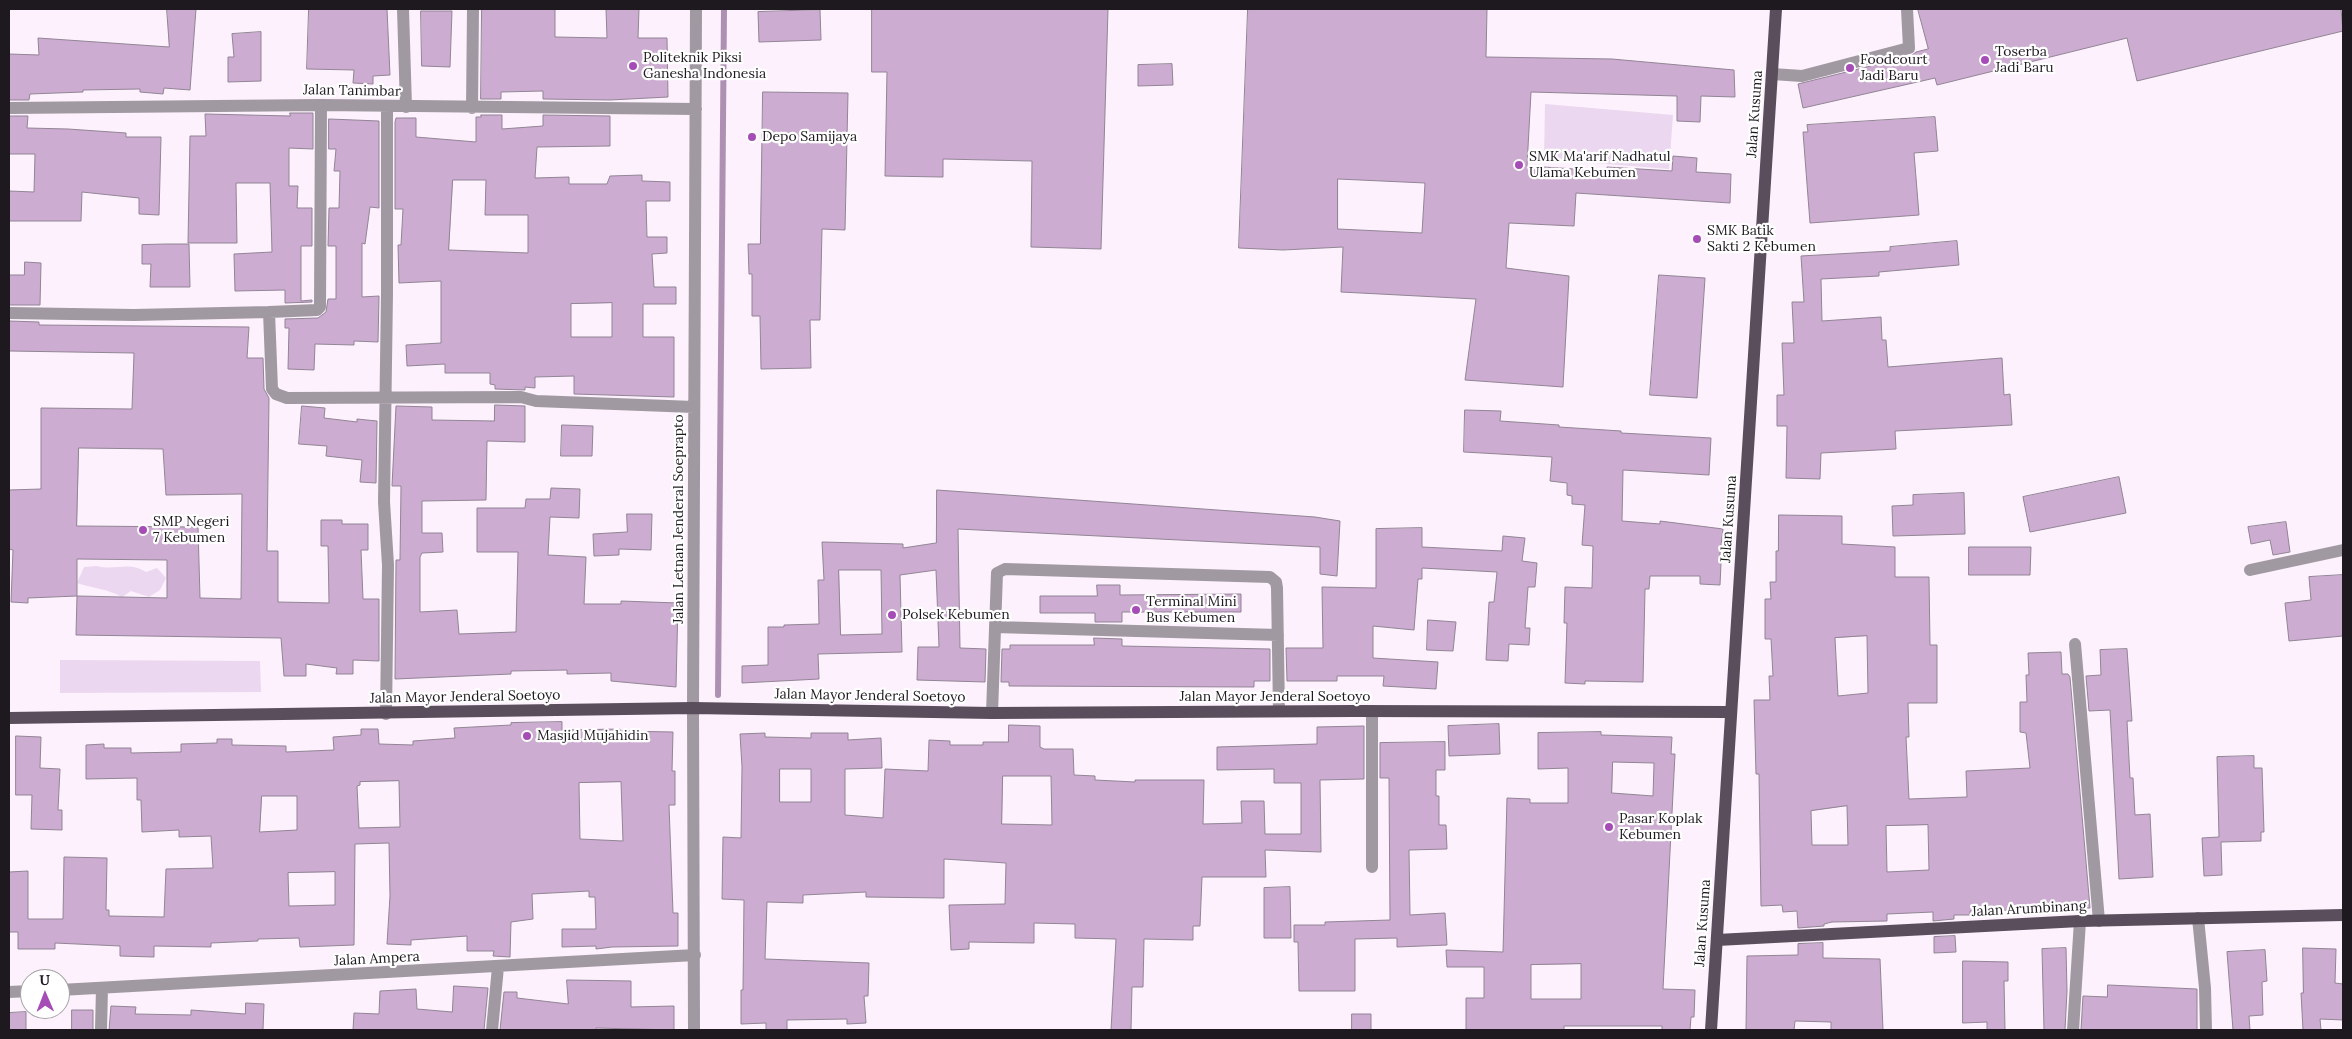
<!DOCTYPE html>
<html>
<head>
<meta charset="utf-8">
<style>
	body { margin:0 }
	#map { position:relative; width:2352px; height:1039px; overflow:hidden; background:#fcf1fd; font-family:Lora,serif }
	canvas { display:block }
	.frame { position:absolute; inset:0; border:10px solid #1e181f; pointer-events:none }
	.north { position:absolute; left:20px; top:969px; width:50px; height:50px; box-sizing:border-box; background:#fff; border:1px solid #a5a3a5; border-radius:50%; rotate:359deg; font-size:14px; font-weight:700; line-height:20px; text-align:center; color:#1e181f }
	.north::after { content:''; display:block; margin:auto; width:18px; height:22px; background:#a64cb7; clip-path:polygon(50% 0,100% 100%,50% 72%,0 100%) }
</style>
</head>
<body>
<div id="map">
<canvas width="2352" height="1039"></canvas>
<div class="frame"></div>
<div class="north">U</div>
</div>
<script>
const g = document.querySelector('canvas').getContext('2d');
g.lineJoin = 'round';
function fillPath(path, color) {
  g.fillStyle = color;
  g.fill(path, 'evenodd');
}
function strokePath(path, color, width, dash) {
  g.strokeStyle = color;
  g.lineWidth = width;
  g.lineCap = dash ? 'butt' : 'round';
  g.setLineDash(dash || []);
  g.stroke(path);
}
function label(font, color, halo, rows, align = 'center') {
  g.font = font + ' Lora,serif';
  g.lineWidth = 4.5;
  g.setLineDash([]);
  g.textBaseline = 'middle';
  g.strokeStyle = halo;
  g.fillStyle = color;
  for (const [text, x, y, turn = 0] of rows) {
    g.save();
    g.translate(x, y);
    g.rotate((+turn || 0) * Math.PI / 180);
    g.textAlign = isNaN(turn) ? turn : align;
    if (halo) g.strokeText(text, 0, 0);
    g.fillText(text, 0, 0);
    g.restore();
  }
}
fillPath(new Path2D(`
	M 1545,104 L 1673,115 L 1669,169 L 1544,159 Z
	M 97,566 C 115,571 128,561 146,572 L 157,568 L 166,578 L 160,590 L 149,597 L 131,591 L 122,597 C 108,589 92,588 77,583 L 84,567 Z
	M 60,660 L 260,661 L 261,692 L 60,693 Z`), '#ebd7ef');
strokePath(new Path2D(`
	M 718,695 L 724,9`), '#ae90b3', 6);
const building = new Path2D(`
	M 167,9 L 196,9 L 190,90 L 164,88 L 163,94 L 140,92 L 140,89 L 83,90 L 83,92 L 30,94 L 29,100 L 9,100 L 9,54 L 39,55 L 38,38 L 169,47 Z
	M 309,9 L 387,9 L 390,75 L 373,76 L 373,84 L 353,83 L 354,70 L 307,69 Z
	M 482,9 L 555,9 L 555,37 L 607,38 L 606,9 L 639,9 L 638,38 L 667,38 L 668,97 L 610,100 L 543,99 L 543,91 L 501,92 L 501,99 L 481,99 Z
	M 872,9 L 1108,9 L 1101,249 L 1031,247 L 1032,161 L 943,159 L 943,177 L 885,176 L 887,72 L 872,72 Z
	M 1248,9 L 1487,9 L 1486,57 L 1612,59 L 1734,70 L 1735,97 L 1701,96 L 1700,122 L 1677,121 L 1677,96 L 1531,92 L 1527,166 L 1607,171 L 1607,167 L 1672,171 L 1673,156 L 1697,158 L 1696,172 L 1731,174 L 1730,203 L 1576,193 L 1574,226 L 1509,223 L 1506,268 L 1569,276 L 1563,387 L 1465,380 L 1476,299 L 1341,292 L 1343,247 L 1283,250 L 1239,248 ZM 1338,179 L 1425,183 L 1422,233 L 1338,229 Z
	M 1918,9 L 2341,9 L 2343,31 L 2137,81 L 2127,38 L 1937,85 L 1935,78 L 1803,108 L 1798,84 L 1911,56 L 1916,52 L 1928,49 Z
	M 820,10 L 821,40 L 759,42 L 758,12 Z
	M 421,11 L 452,11 L 450,67 L 422,66 Z
	M 261,32 L 261,81 L 228,82 L 228,57 L 234,57 L 232,34 Z
	M 1172,64 L 1173,85 L 1138,86 L 1138,65 Z
	M 763,92 L 848,93 L 845,230 L 822,229 L 820,320 L 810,320 L 811,368 L 761,369 L 760,316 L 752,316 L 752,274 L 749,274 L 748,244 L 760,244 Z
	M 290,113 L 313,113 L 313,149 L 289,148 L 289,186 L 298,186 L 297,208 L 312,208 L 312,246 L 301,246 L 301,301 L 312,300 L 312,302 L 285,303 L 285,290 L 235,291 L 234,254 L 272,252 L 270,183 L 236,183 L 237,243 L 188,243 L 190,136 L 206,136 L 205,114 L 290,116 Z
	M 481,115 L 502,115 L 502,129 L 543,126 L 543,115 L 610,116 L 610,146 L 537,147 L 535,178 L 569,177 L 569,184 L 607,184 L 610,176 L 642,175 L 642,181 L 670,182 L 670,201 L 646,201 L 647,237 L 667,237 L 667,253 L 652,254 L 654,287 L 676,287 L 676,304 L 643,304 L 643,337 L 674,337 L 674,397 L 574,394 L 574,376 L 535,377 L 535,388 L 525,387 L 525,390 L 495,389 L 495,385 L 490,384 L 490,373 L 445,373 L 445,364 L 407,366 L 406,345 L 441,343 L 441,281 L 399,283 L 398,245 L 401,245 L 403,209 L 395,209 L 395,122 L 396,118 L 416,118 L 416,137 L 476,142 L 476,117 L 481,117 ZM 453,180 L 486,180 L 485,215 L 528,215 L 528,253 L 449,250 ZM 612,303 L 612,337 L 571,337 L 571,304 Z
	M 9,116 L 28,116 L 27,128 L 68,129 L 126,133 L 126,137 L 161,137 L 159,215 L 139,214 L 139,198 L 82,192 L 81,221 L 9,221 L 9,191 L 34,192 L 35,154 L 9,154 Z
	M 1935,117 L 1938,151 L 1914,153 L 1919,215 L 1810,223 L 1803,132 L 1808,132 L 1807,125 Z
	M 329,119 L 379,121 L 379,208 L 370,207 L 365,244 L 362,243 L 362,297 L 379,296 L 378,342 L 354,341 L 354,345 L 315,344 L 314,370 L 288,369 L 289,328 L 285,328 L 285,319 L 318,318 L 326,312 L 328,299 L 336,299 L 336,246 L 328,246 L 329,208 L 339,208 L 340,171 L 334,171 L 336,149 L 329,149 Z
	M 1957,241 L 1959,265 L 1879,272 L 1879,276 L 1821,279 L 1822,321 L 1881,317 L 1882,340 L 1886,340 L 1888,367 L 2002,358 L 2004,395 L 2010,394 L 2012,425 L 1895,431 L 1896,449 L 1821,453 L 1820,479 L 1786,478 L 1787,426 L 1777,426 L 1777,395 L 1784,395 L 1782,343 L 1794,343 L 1792,302 L 1804,302 L 1801,256 L 1890,251 L 1890,247 Z
	M 166,244 L 189,244 L 190,287 L 150,287 L 151,264 L 142,264 L 142,245 Z
	M 25,262 L 41,263 L 40,305 L 9,305 L 9,275 L 24,275 Z
	M 1659,275 L 1705,278 L 1697,398 L 1650,395 Z
	M 9,321 L 39,322 L 39,325 L 249,327 L 247,358 L 263,358 L 264,389 L 269,398 L 267,551 L 278,551 L 278,602 L 329,603 L 328,546 L 321,546 L 321,520 L 342,520 L 342,524 L 368,524 L 368,550 L 361,550 L 363,599 L 379,599 L 379,661 L 353,660 L 353,674 L 336,674 L 337,668 L 306,664 L 306,676 L 284,676 L 281,638 L 76,635 L 77,596 L 167,598 L 167,560 L 77,559 L 77,596 L 28,598 L 28,603 L 11,602 L 13,550 L 9,549 L 9,490 L 41,489 L 41,408 L 132,409 L 134,353 L 9,351 ZM 79,448 L 163,449 L 166,495 L 242,494 L 241,599 L 200,598 L 198,527 L 77,526 Z
	M 495,405 L 525,406 L 525,442 L 487,441 L 486,500 L 422,501 L 422,533 L 442,533 L 443,552 L 422,553 L 420,557 L 420,612 L 457,610 L 459,634 L 516,632 L 518,552 L 477,552 L 477,508 L 525,508 L 526,499 L 550,499 L 551,488 L 580,489 L 579,518 L 550,517 L 548,555 L 586,557 L 584,604 L 621,604 L 621,601 L 678,603 L 676,687 L 611,681 L 611,673 L 567,674 L 567,670 L 511,671 L 511,674 L 395,679 L 396,560 L 400,560 L 401,486 L 392,486 L 396,406 L 432,407 L 432,420 L 494,421 Z
	M 302,406 L 325,408 L 324,418 L 357,422 L 357,419 L 377,421 L 376,483 L 360,482 L 362,460 L 326,456 L 327,446 L 299,444 Z
	M 1465,410 L 1501,411 L 1500,421 L 1559,425 L 1559,427 L 1621,431 L 1621,433 L 1711,438 L 1709,475 L 1623,470 L 1622,521 L 1660,524 L 1660,521 L 1723,529 L 1719,562 L 1721,563 L 1720,585 L 1700,584 L 1700,576 L 1650,576 L 1649,589 L 1645,589 L 1643,682 L 1585,681 L 1585,684 L 1565,683 L 1567,623 L 1564,623 L 1565,587 L 1592,588 L 1593,546 L 1582,545 L 1585,505 L 1572,504 L 1572,496 L 1567,495 L 1567,483 L 1550,481 L 1552,457 L 1464,452 Z
	M 562,425 L 593,426 L 592,456 L 561,456 Z
	M 2119,477 L 2126,513 L 2030,532 L 2023,497 Z
	M 937,490 L 1315,517 L 1340,521 L 1337,576 L 1320,574 L 1320,547 L 958,529 L 960,648 L 986,649 L 985,682 L 917,680 L 918,647 L 939,647 L 936,570 L 900,575 L 902,652 L 818,654 L 819,679 L 742,683 L 742,666 L 768,665 L 768,627 L 784,627 L 784,625 L 819,624 L 818,580 L 824,580 L 822,542 L 903,544 L 903,548 L 936,543 ZM 839,570 L 881,570 L 882,634 L 841,635 Z
	M 1964,493 L 1965,534 L 1893,536 L 1892,506 L 1913,505 L 1913,495 Z
	M 627,514 L 652,514 L 651,550 L 619,549 L 619,555 L 594,556 L 593,534 L 627,532 Z
	M 1779,515 L 1842,516 L 1842,544 L 1895,547 L 1895,577 L 1929,577 L 1930,645 L 1937,645 L 1937,703 L 1908,703 L 1909,737 L 1906,737 L 1909,799 L 1967,797 L 1966,771 L 2030,768 L 2026,733 L 2020,732 L 2020,702 L 2027,702 L 2026,675 L 2029,675 L 2028,653 L 2061,652 L 2062,674 L 2068,674 L 2070,677 L 2090,908 L 1970,911 L 1970,915 L 1954,915 L 1954,919 L 1933,921 L 1933,912 L 1887,914 L 1887,921 L 1832,922 L 1824,924 L 1824,926 L 1798,928 L 1797,911 L 1783,912 L 1782,905 L 1761,906 L 1759,774 L 1756,774 L 1754,700 L 1770,700 L 1769,676 L 1773,676 L 1771,639 L 1765,639 L 1765,599 L 1771,599 L 1770,582 L 1776,582 L 1776,551 L 1778,551 ZM 1867,636 L 1868,693 L 1838,696 L 1835,638 ZM 1847,806 L 1848,845 L 1812,845 L 1811,811 ZM 1928,825 L 1929,870 L 1887,872 L 1886,826 Z
	M 2286,522 L 2290,552 L 2273,555 L 2270,540 L 2251,544 L 2248,527 Z
	M 1422,528 L 1422,547 L 1502,551 L 1503,536 L 1525,538 L 1522,561 L 1537,563 L 1535,587 L 1528,587 L 1525,628 L 1530,628 L 1529,645 L 1509,644 L 1508,661 L 1486,660 L 1489,602 L 1494,602 L 1497,572 L 1422,568 L 1422,579 L 1418,579 L 1414,630 L 1373,626 L 1373,658 L 1438,662 L 1436,689 L 1383,686 L 1384,676 L 1337,676 L 1337,681 L 1287,681 L 1286,648 L 1323,648 L 1322,587 L 1376,588 L 1376,529 Z
	M 1969,547 L 2031,547 L 2030,575 L 1969,575 Z
	M 2343,575 L 2343,636 L 2289,641 L 2285,603 L 2311,600 L 2309,577 Z
	M 1097,585 L 1120,585 L 1120,595 L 1241,594 L 1241,612 L 1122,612 L 1122,622 L 1095,622 L 1095,613 L 1040,613 L 1040,596 L 1097,596 Z
	M 1428,620 L 1456,622 L 1453,651 L 1427,650 Z
	M 1094,638 L 1122,639 L 1122,646 L 1270,649 L 1270,681 L 1254,681 L 1254,687 L 1009,686 L 1009,682 L 1001,682 L 1002,649 L 1010,649 L 1010,645 L 1094,645 Z
	M 2127,649 L 2132,721 L 2127,721 L 2130,778 L 2133,778 L 2135,815 L 2150,814 L 2153,877 L 2119,879 L 2110,710 L 2089,711 L 2086,676 L 2101,675 L 2100,650 Z
	M 562,722 L 562,730 L 620,729 L 620,731 L 673,732 L 672,771 L 675,771 L 675,805 L 669,805 L 673,913 L 678,913 L 678,946 L 612,947 L 596,949 L 596,946 L 562,947 L 562,929 L 596,929 L 595,897 L 589,897 L 589,891 L 532,894 L 533,919 L 511,922 L 510,957 L 493,956 L 494,951 L 467,951 L 467,936 L 411,940 L 411,945 L 387,944 L 390,896 L 389,843 L 355,844 L 354,945 L 300,947 L 299,938 L 258,939 L 258,941 L 211,943 L 211,947 L 154,946 L 154,957 L 120,956 L 120,946 L 55,943 L 55,949 L 18,949 L 18,932 L 9,932 L 9,872 L 28,871 L 28,919 L 63,919 L 64,857 L 107,858 L 106,910 L 109,910 L 109,916 L 164,917 L 166,869 L 213,868 L 211,836 L 179,837 L 179,830 L 142,832 L 141,800 L 137,800 L 137,778 L 86,779 L 86,745 L 104,744 L 104,748 L 131,748 L 131,753 L 181,752 L 181,744 L 217,743 L 217,739 L 232,739 L 232,745 L 286,746 L 286,752 L 334,750 L 333,737 L 361,735 L 361,729 L 378,729 L 379,744 L 413,745 L 413,741 L 455,738 L 454,728 L 511,725 L 511,723 ZM 399,781 L 400,827 L 359,828 L 357,786 L 360,785 L 360,782 ZM 621,782 L 623,841 L 580,839 L 579,783 ZM 262,796 L 297,796 L 297,830 L 260,832 ZM 335,872 L 335,905 L 289,906 L 288,873 Z
	M 1499,724 L 1500,754 L 1449,756 L 1448,726 Z
	M 1009,725 L 1040,726 L 1040,747 L 1044,749 L 1073,749 L 1074,775 L 1095,776 L 1095,780 L 1135,782 L 1135,780 L 1204,780 L 1203,824 L 1242,823 L 1241,801 L 1264,801 L 1265,834 L 1301,834 L 1301,783 L 1274,783 L 1274,769 L 1217,770 L 1217,747 L 1317,744 L 1317,727 L 1364,726 L 1364,779 L 1320,780 L 1321,852 L 1265,850 L 1266,877 L 1202,877 L 1200,926 L 1193,926 L 1193,940 L 1144,939 L 1143,987 L 1132,987 L 1131,1030 L 1111,1030 L 1116,939 L 1075,938 L 1075,924 L 1034,923 L 1034,943 L 969,942 L 969,949 L 951,950 L 949,905 L 1005,904 L 1006,863 L 944,859 L 944,898 L 866,897 L 866,892 L 803,895 L 803,903 L 767,902 L 765,959 L 869,963 L 868,996 L 864,996 L 866,1023 L 847,1024 L 847,1019 L 787,1020 L 787,1030 L 766,1030 L 766,1023 L 741,1024 L 741,990 L 743,990 L 744,900 L 722,899 L 723,837 L 741,838 L 742,767 L 740,734 L 765,733 L 765,737 L 811,738 L 811,733 L 848,733 L 848,740 L 881,738 L 882,768 L 845,769 L 845,815 L 883,818 L 885,769 L 928,771 L 929,740 L 950,741 L 950,745 L 983,745 L 983,742 L 1008,742 ZM 780,769 L 811,769 L 811,802 L 780,802 ZM 1003,776 L 1051,776 L 1052,825 L 1002,824 Z
	M 1601,732 L 1601,735 L 1672,737 L 1671,754 L 1675,754 L 1663,989 L 1695,990 L 1694,1017 L 1691,1017 L 1690,1030 L 1662,1030 L 1662,1026 L 1564,1026 L 1564,1030 L 1466,1030 L 1466,998 L 1484,998 L 1484,967 L 1447,967 L 1446,950 L 1503,952 L 1507,798 L 1530,799 L 1530,803 L 1568,803 L 1568,768 L 1538,769 L 1538,733 ZM 1613,762 L 1654,763 L 1653,796 L 1612,793 ZM 1581,964 L 1581,999 L 1531,999 L 1531,965 Z
	M 16,736 L 41,737 L 40,768 L 60,769 L 58,810 L 62,810 L 62,830 L 31,829 L 32,795 L 16,795 Z
	M 1445,742 L 1445,770 L 1436,770 L 1436,796 L 1439,796 L 1439,825 L 1446,825 L 1447,849 L 1409,850 L 1410,915 L 1445,913 L 1447,945 L 1397,947 L 1397,938 L 1355,939 L 1355,991 L 1299,991 L 1298,942 L 1294,942 L 1294,925 L 1325,925 L 1325,922 L 1390,920 L 1389,778 L 1380,778 L 1380,743 Z
	M 2254,756 L 2254,768 L 2262,768 L 2264,832 L 2261,832 L 2261,841 L 2221,842 L 2222,875 L 2204,876 L 2202,838 L 2219,837 L 2217,757 Z
	M 1290,887 L 1291,938 L 1264,938 L 1264,888 Z
	M 1955,936 L 1956,952 L 1934,953 L 1934,937 Z
	M 1823,943 L 1823,958 L 1880,959 L 1883,1030 L 1831,1030 L 1831,1022 L 1795,1021 L 1794,1030 L 1746,1030 L 1747,956 L 1798,955 L 1798,944 Z
	M 2066,948 L 2067,991 L 2065,1030 L 2044,1030 L 2042,949 Z
	M 2303,948 L 2336,949 L 2335,983 L 2343,984 L 2343,1020 L 2320,1019 L 2321,1030 L 2303,1030 L 2301,993 L 2303,993 Z
	M 2265,950 L 2267,981 L 2262,982 L 2263,1015 L 2249,1016 L 2250,1030 L 2233,1030 L 2227,952 Z
	M 1963,961 L 2008,962 L 2008,981 L 2004,981 L 2005,1030 L 1987,1030 L 1987,1022 L 1963,1023 Z
	M 567,980 L 631,981 L 631,1007 L 674,1006 L 674,1030 L 596,1028 L 596,1030 L 500,1030 L 504,992 L 517,992 L 517,998 L 568,1004 Z
	M 2108,985 L 2197,989 L 2197,1030 L 2081,1030 L 2083,996 L 2107,997 Z
	M 454,986 L 488,988 L 484,1030 L 353,1030 L 354,1013 L 379,1014 L 380,991 L 416,989 L 417,1009 L 452,1012 Z
	M 246,1003 L 264,1004 L 263,1030 L 109,1030 L 111,1006 L 136,1007 L 135,1014 L 191,1015 L 191,1010 L 245,1014 Z
	M 72,1010 L 93,1010 L 93,1030 L 72,1030 Z
	M 26,1012 L 26,1030 L 9,1030 L 9,1013 Z
	M 1352,1014 L 1371,1014 L 1371,1030 L 1352,1030 Z`);
fillPath(building, '#ccadd1');
strokePath(building, '#928395', 1);
strokePath(new Path2D(`
	M 403,9 L 406,107
	M 1772,74 L 1802,76 L 1909,48 L 1907,9
	M 9,108 L 321,105 L 696,109
	M 472,108 L 473,9
	M 269,312 L 317,310 L 320,307 L 321,105
	M 9,313 L 134,315 L 269,312 L 272,389 L 276,394 L 287,398 L 521,397 L 536,401 L 694,407
	M 2250,570 L 2343,550
	M 995,627 L 1278,635
	M 2075,644 L 2099,921
	M 1372,711 L 1372,867
	M 992,713 L 997,573 L 1005,569 L 1270,577 L 1276,582 L 1277,588 L 1279,711
	M 386,714 L 388,565 L 384,502 L 387,293 L 387,106
	M 2198,918 L 2205,988 L 2206,1030
	M 60,990 L 695,955
	M 9,992 L 30,991
	M 101,1030 L 102,988
	M 492,1030 L 498,967
	M 694,1030 L 693,708 L 696,9
	M 2073,1030 L 2080,921`), '#a099a1', 12);
strokePath(new Path2D(`
	M 9,718 L 693,708 L 992,713 L 1354,711 L 1731,712
	M 1717,940 L 2080,921 L 2343,915
	M 1711,1030 L 1776,9`), '#5a4e5c', 12);
for (const [x, y, r, color] of [
	[1985,60,5,"#a64cb7"],
	[633,66,5,"#a64cb7"],
	[1850,68,5,"#a64cb7"],
	[752,137,5,"#a64cb7"],
	[1519,165,5,"#a64cb7"],
	[1697,239,5,"#a64cb7"],
	[143,530,5,"#a64cb7"],
	[1136,610,5,"#a64cb7"],
	[892,615,5,"#a64cb7"],
	[527,736,5,"#a64cb7"],
	[1609,827,5,"#a64cb7"]
]) {
  const dot = new Path2D();
  dot.arc(x, y, r, 0, 2 * Math.PI);
  g.fillStyle = color;
  g.fill(dot);
  strokePath(dot, '#fff', 2);
}
label('14px', '#1e181f', '#fff', [
	["Toserba",1995,52],
	["Jadi Baru",1995,68],
	["Politeknik Piksi",643,58],
	["Ganesha Indonesia",643,74],
	["Foodcourt",1860,60],
	["Jadi Baru",1860,76],
	["Depo Samijaya",762,137],
	["SMK Ma'arif Nadhatul",1529,157],
	["Ulama Kebumen",1529,173],
	["SMK Batik",1707,231],
	["Sakti 2 Kebumen",1707,247],
	["SMP Negeri",153,522],
	["7 Kebumen",153,538],
	["Terminal Mini",1146,602],
	["Bus Kebumen",1146,618],
	["Polsek Kebumen",902,615],
	["Masjid Mujahidin",537,736],
	["Pasar Koplak",1619,819],
	["Kebumen",1619,835]
], 'left');
label('14px', '#1e181f', '#fff', [
	["Jalan Tanimbar",352,91,1],
	["Jalan Kusuma",1755,114,-86],
	["Jalan Letnan Jenderal Soeprapto",679,519,-90],
	["Jalan Kusuma",1729,519,-86],
	["Jalan Mayor Jenderal Soetoyo",870,696,1],
	["Jalan Mayor Jenderal Soetoyo",465,697,-1],
	["Jalan Mayor Jenderal Soetoyo",1275,697],
	["Jalan Arumbinang",2029,909,-3],
	["Jalan Kusuma",1703,923,-86],
	["Jalan Ampera",377,959,-3]
]);
</script>
</body>
</html>
